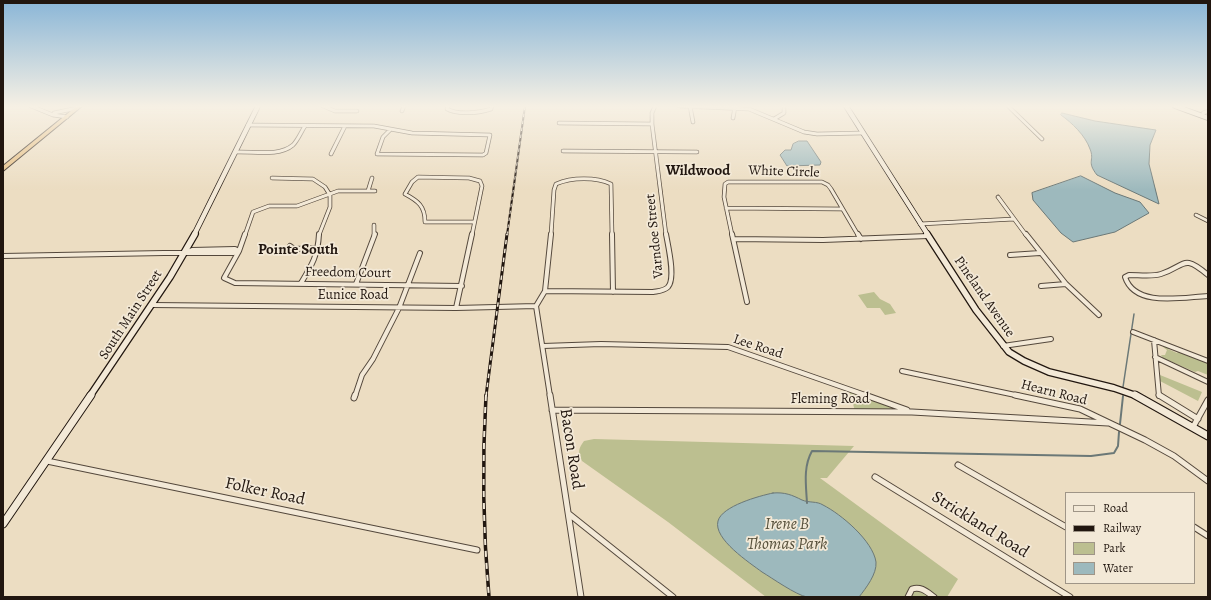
<!DOCTYPE html>
<html>
<head>
<meta charset="utf-8">
<style>
	body { margin:0 }
	#map { position:relative; width:1211px; height:600px; overflow:hidden; background:#ecddc2; font-family:Alegreya,serif }
	canvas { display:block }
	.frame { position:absolute; inset:0; border:4px solid #21160f; pointer-events:none }
	.legend { position:absolute; left:1065px; top:492px; width:130px; height:92px; box-sizing:border-box; background:#f3e9d7; border:1px solid #9f9587; margin:0; padding:5px 7px; list-style:none; font-size:12px; color:#21160f }
	.legend li { display:flex; align-items:center; gap:8px; height:20px }
	.legend b { width:20px; border:1px solid #9f9587 }
</style>
</head>
<body>
<div id="map">
<canvas width="1211" height="600"></canvas>
<div class="frame"></div>
<ul class="legend">
<li><b style="height:5px;background:#f3e9d7"></b>Road</li>
<li><b style="height:5px;background:#21160f"></b>Railway</li>
<li><b style="height:11px;background:#bcbf90"></b>Park</li>
<li><b style="height:11px;background:#9db9bd"></b>Water</li>
</ul>
</div>
<script>
const g = document.querySelector('canvas').getContext('2d');
g.lineJoin = 'round';
function fillPath(path, color) {
  g.fillStyle = color;
  g.fill(path, 'evenodd');
}
function strokePath(path, color, width, dash) {
  g.strokeStyle = color;
  g.lineWidth = width;
  g.lineCap = dash ? 'butt' : 'round';
  g.setLineDash(dash || []);
  g.stroke(path);
}
function label(font, color, halo, rows, align = 'center') {
  g.font = font + ' Alegreya,serif';
  g.lineWidth = 3.5;
  g.setLineDash([]);
  g.textBaseline = 'middle';
  g.strokeStyle = halo;
  g.fillStyle = color;
  for (const [text, x, y, turn = 0] of rows) {
    g.save();
    g.translate(x, y);
    g.rotate((+turn || 0) * Math.PI / 180);
    g.textAlign = isNaN(turn) ? turn : align;
    if (halo) g.strokeText(text, 0, 0);
    g.fillText(text, 0, 0);
    g.restore();
  }
}
fillPath(new Path2D(`
	M 874,292 L 880,299 L 890,304 L 896,313 L 885,315 L 880,308 L 867,308 L 858,295 Z
	M 1164,346 L 1168,347 L 1168,349 L 1177,353 L 1179,351 L 1208,363 L 1208,375 L 1198,371 L 1195,372 L 1163,358 L 1161,355 L 1165,355 L 1167,350 L 1163,347 Z
	M 1160,375 L 1202,392 L 1198,401 L 1160,381 Z
	M 849,390 L 903,409 L 903,412 L 855,411 Z
	M 594,439 L 854,446 L 827,478 L 820,478 L 958,579 L 947,597 L 766,597 L 668,522 L 582,461 C 577,452 579,448 584,441 Z`), '#bcbf90');
const water = new Path2D(`
	M 1062,113 L 1095,121 L 1156,130 L 1150,145 L 1149,164 L 1159,204 L 1097,175 C 1086,161 1095,161 1090,149 C 1085,135 1072,123 1061,115 Z
	M 799,141 L 807,141 L 821,162 L 820,165 L 787,166 L 780,155 L 785,150 L 791,150 L 793,144 Z
	M 1081,176 L 1115,193 L 1140,202 L 1149,213 L 1115,232 L 1073,242 L 1061,233 L 1033,200 L 1032,193 Z
	M 773,493 C 785,492 792,495 802,500 C 809,503 817,501 823,505 C 841,514 873,541 876,562 C 877,574 866,588 859,597 C 842,597 824,599 807,597 C 796,595 772,578 762,572 C 750,563 713,539 718,521 C 722,506 759,496 773,493 Z`);
fillPath(water, '#9db9bd');
strokePath(water, '#6b7877', 1);
strokePath(new Path2D(`
	M 1123,387 L 1134,314`), '#6b7877', 1.5);
strokePath(new Path2D(`
	M 1120,424 L 1123,396
	M 807,503 C 806,485 803,467 812,451 L 1091,456 L 1114,453 L 1118,446 L 1119,432`), '#6b7877', 2);
const streetFar2 = new Path2D(`
	M 31,106 L 53,115 L 67,117
	M 323,106 L 335,111 L 357,111
	M 448,106 L 447,109 C 458,115 479,113 491,109 L 492,106
	M 655,106 L 652,113 L 652,124 L 666,235
	M 679,106 L 749,109 L 804,132 L 817,134 L 862,133
	M 690,106 L 693,122
	M 1008,106 L 1042,139
	M 402,111 L 404,106
	M 54,113 L 77,108
	M 1203,116 L 1203,113 L 1208,111
	M 733,118 L 735,107
	M 774,119 L 784,113 L 784,106
	M 559,123 L 652,124
	M 248,125 L 374,126 L 412,133 L 490,135 L 486,153 L 483,155 L 377,154 L 383,137 L 390,130
	M 563,151 L 697,152
	M 236,152 C 253,151 279,157 293,145 C 298,140 301,132 305,126
	M 331,154 L 345,126
	M 272,178 L 313,179 L 325,187 L 330,195 L 330,207 L 319,235
	M 368,191 L 372,178
	M 998,197 L 1026,235
	M 726,208 L 842,209
	M 1196,215 L 1208,221
	M 920,224 L 1014,219
	M 374,225 L 374,235
	M 245,235 L 253,212 L 269,206 L 297,206 L 338,191 L 375,191
	M 472,235 L 482,186 L 480,181 L 469,178 L 418,177 L 412,182 L 405,194 C 418,201 425,206 425,222 L 474,222
	M 551,235 L 554,190 L 556,184 C 572,177 596,177 611,184 L 612,235
	M 732,235 L 724,197 L 725,184 L 728,182 L 822,182 L 828,185 L 831,189 L 858,235`);
const streetFar1 = new Path2D(`
	M 245,234 L 239,251 L 224,278 L 235,283 L 462,286
	M 612,234 L 613,292
	M 732,234 L 747,302
	M 858,234 L 861,239
	M 1026,234 L 1066,284 L 1099,315
	M 733,239 L 823,240 L 928,236
	M 290,246 L 294,249 L 318,248
	M 185,253 L 192,250 L 235,249 L 239,251
	M 1010,255 L 1040,253
	M 3,256 L 164,253 L 233,253 L 239,251
	M 1208,275 C 1182,253 1186,266 1161,274 C 1152,277 1139,275 1129,275 L 1125,277 C 1135,308 1183,297 1208,296
	M 301,283 C 312,265 318,255 319,234
	M 356,284 L 375,234
	M 1041,286 L 1066,284
	M 545,291 L 653,292 C 658,291 664,291 668,287 C 676,278 668,246 666,234
	M 152,305 L 456,308 L 536,306
	M 536,306 L 550,396
	M 536,306 L 545,291 L 551,234
	M 456,308 L 472,234
	M 1133,332 L 1208,361
	M 1154,340 L 1159,396
	M 543,346 L 601,344 L 728,347 L 868,396
	M 1003,346 L 1051,339
	M 1155,357 L 1208,382
	M 902,371 L 1020,396
	M 355,396 L 362,375 L 373,359 L 399,308 L 420,253`);
const street = new Path2D(`
	M 550,395 L 581,597
	M 865,395 L 907,410
	M 1015,395 L 1080,409 L 1145,440 L 1174,456 L 1208,481
	M 1159,395 L 1198,419
	M 354,398 L 355,395
	M 552,410 L 912,412 L 1108,423
	M 1193,427 L 1208,400
	M 47,461 L 477,550
	M 958,465 L 1066,527
	M 875,477 L 1070,597
	M 569,514 L 673,597
	M 1194,527 L 1208,536
	M 908,597 L 912,589 C 921,586 927,592 934,597`);
const secondaryFar2 = new Path2D(`
	M 846,106 L 928,235
	M 1175,106 L 1208,118
	M 194,235 L 258,106`);
const secondaryFar1 = new Path2D(`
	M 927,234 L 976,310 L 1009,352 L 1024,361 L 1049,372 L 1114,388 L 1137,396
	M 90,396 L 170,277 L 195,234`);
const secondary = new Path2D(`
	M 1135,395 L 1208,436
	M 3,524 L 91,395`);
const highway = new Path2D(`
	M 77,106 L 82,106 L 3,171 L 3,166 Z`);
strokePath(streetFar2, '#54483c', 4.5);
strokePath(streetFar1, '#54483c', 6);
strokePath(street, '#54483c', 7);
strokePath(secondaryFar2, '#21160f', 6);
strokePath(secondaryFar1, '#21160f', 8);
strokePath(secondary, '#21160f', 9);
strokePath(highway, '#21160f', 2);
strokePath(streetFar2, '#f3e9d7', 3);
strokePath(streetFar1, '#f3e9d7', 4);
strokePath(street, '#f3e9d7', 5);
strokePath(secondaryFar2, '#f3e9d7', 4.5);
strokePath(secondaryFar1, '#f3e9d7', 5.5);
strokePath(secondary, '#f3e9d7', 7);
fillPath(highway, '#e6be81');
const railFar2 = new Path2D(`
	M 507,235 L 525,106`);
const railFar1 = new Path2D(`
	M 486,396 L 507,234`);
const rail = new Path2D(`
	M 486,395 C 482,463 483,530 489,597`);
strokePath(railFar2, '#21160f', 2);
strokePath(railFar1, '#21160f', 3);
strokePath(rail, '#21160f', 3.5);
strokePath(railFar2, '#f3e9d7', 1, [3.5]);
strokePath(railFar1, '#f3e9d7', 1.5, [4.5]);
strokePath(rail, '#f3e9d7', 2, [6]);
const sky = g.createLinearGradient(0, 0, 0, 190);
sky.addColorStop(0, '#8ab6d7');
sky.addColorStop(0.56, '#f6f0e4');
sky.addColorStop(1, '#f6f0e400');
g.fillStyle = sky;
g.fillRect(0, 0, 1211, 190);
label('14px', '#21160f', '#f3e9d7', [
	["White Circle",784,172,2],
	["Varndoe Street",655,236,-96],
	["Freedom Court",348,273,1],
	["Eunice Road",353,296],
	["Pineland Avenue",984,297,55],
	["South Main Street",131,315,-57],
	["Lee Road",758,347,18],
	["Hearn Road",1054,393,14],
	["Fleming Road",830,400]
]);
label('bold 15px', '#21160f', '#f3e9d7', [
	["Wildwood",698,171],
	["Pointe South",298,250]
]);
label('17px', '#21160f', '#f3e9d7', [
	["Bacon Road",571,449,81],
	["Folker Road",265,492,12],
	["Strickland Road",980,525,32]
]);
label('italic 17px', '#57513c', '#f3e9d7', [
	["Irene B",787,525],
	["Thomas Park",787,545]
]);
</script>
</body>
</html>
